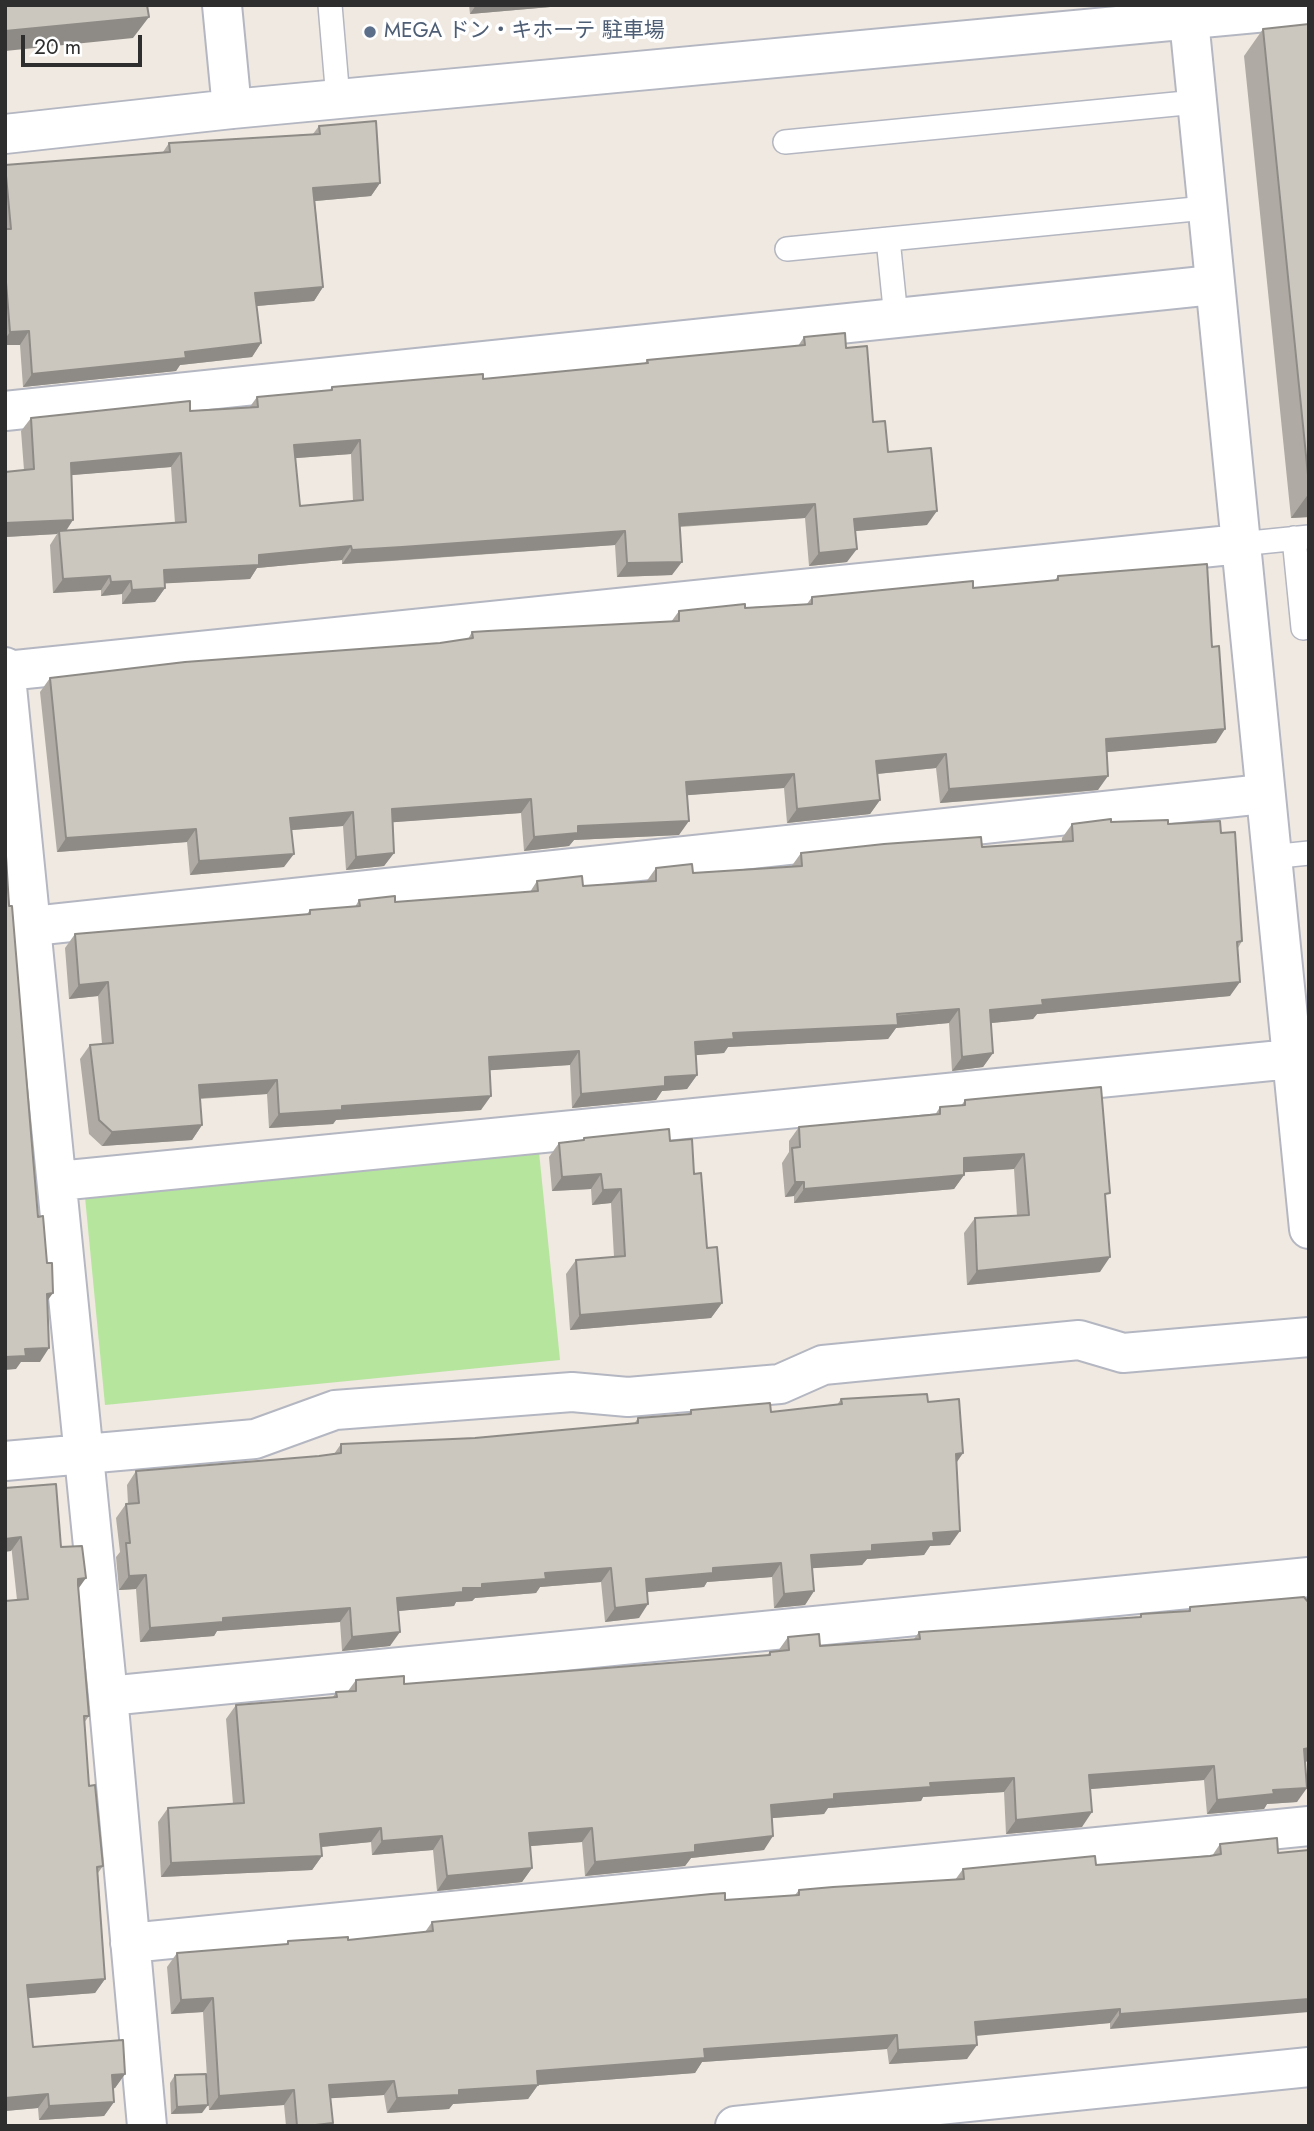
<!DOCTYPE html>
<html>
<head>
<meta charset="utf-8">
<style>
	body { margin:0 }
	#map { position:relative; width:1314px; height:2131px; overflow:hidden; background:#efe9e1; font-family:Jost,sans-serif }
	canvas { display:block }
	.frame { position:absolute; inset:0; border:7px solid #2e2e2e; pointer-events:none }
	.scale { position:absolute; left:21px; top:35px; width:121px; height:32px; box-sizing:border-box; border:4px solid #2e2e2e; border-top:0; padding-left:9px; font-size:21px; line-height:24px; white-space:nowrap; color:#2e2e2e; -webkit-text-stroke:5px #fff; paint-order:stroke }
</style>
</head>
<body>
<div id="map">
<canvas width="1314" height="2131"></canvas>
<div class="frame"></div>
<div class="scale">20 m</div>
</div>
<script>
const g = document.querySelector('canvas').getContext('2d');
g.lineJoin = 'round';
function fillPath(path, color) {
  g.fillStyle = color;
  g.fill(path, 'evenodd');
}
function strokePath(path, color, width, dash) {
  g.strokeStyle = color;
  g.lineWidth = width;
  g.lineCap = dash ? 'butt' : 'round';
  g.setLineDash(dash || []);
  g.stroke(path);
}
function label(font, color, halo, rows, align = 'center') {
  g.font = font + ' Jost,"Noto Sans JP",sans-serif';
  g.lineWidth = 7;
  g.setLineDash([]);
  g.textBaseline = 'middle';
  g.strokeStyle = halo;
  g.fillStyle = color;
  for (const [text, x, y, turn = 0] of rows) {
    g.save();
    g.translate(x, y);
    g.rotate((+turn || 0) * Math.PI / 180);
    g.textAlign = isNaN(turn) ? turn : align;
    if (halo) g.strokeText(text, 0, 0);
    g.fillText(text, 0, 0);
    g.restore();
  }
}
fillPath(new Path2D(`
	M 539,1152 L 560,1360 L 105,1405 L 85,1197 Z`), '#b6e59e');
const lane = new Path2D(`
	M 330,5 L 338,99
	M 785,142 L 1196,102
	M 888,239 L 896,318
	M 787,249 L 1205,208
	M 1294,538 L 1303,628 L 1309,627
	M 1240,544 L 1309,537
	M 1270,857 L 1309,853`);
const street = new Path2D(`
	M 222,5 L 232,109
	M 1189,20 L 1309,1229
	M 5,134 L 232,109 L 1309,8
	M 5,411 L 1213,285
	M 5,667 L 108,1696 L 147,2126
	M 6,671 L 1240,544
	M 33,926 L 1263,794
	M 58,1181 L 1291,1059
	M 5,1461 L 255,1439 L 335,1410 L 572,1392 L 628,1397 L 780,1384 L 823,1365 L 1079,1340 L 1123,1353 L 1309,1337
	M 108,1696 L 1309,1577
	M 130,1943 L 1309,1826
	M 735,2126 L 1309,2067`);
strokePath(lane, '#b4b7c1', 26);
strokePath(street, '#b4b7c1', 42);
strokePath(lane, '#fff', 23);
strokePath(street, '#fff', 38);
fillPath(new Path2D(`
	M 469,5 L 573,5 L 470,14 Z
	M 1309,24 L 1309,517 L 1291,518 L 1244,56 L 1263,29 Z
	M 319,126 L 380,183 L 371,196 L 315,201 L 323,287 L 314,301 L 256,306 L 261,343 L 252,357 L 180,365 L 176,371 L 23,387 L 20,345 L 5,345 L 5,165 L 163,152 L 169,143 L 313,134 Z
	M 804,337 L 846,348 L 873,422 L 927,525 L 855,531 L 847,562 L 809,566 L 805,518 L 680,527 L 672,575 L 617,577 L 615,545 L 392,561 L 342,564 L 342,560 L 257,568 L 250,579 L 164,583 L 165,588 L 155,602 L 122,604 L 122,594 L 101,596 L 101,590 L 53,593 L 50,545 L 57,534 L 5,537 L 5,472 L 24,470 L 21,431 L 31,418 L 190,411 L 249,408 L 257,397 L 329,391 L 332,387 L 483,379 L 645,363 L 647,360 L 798,346 ZM 351,454 L 353,501 L 300,506 L 295,458 ZM 171,467 L 175,523 L 66,531 L 71,475 Z
	M 1058,576 L 1216,743 L 1107,752 L 1098,790 L 1059,794 L 940,803 L 936,768 L 877,774 L 880,800 L 870,814 L 787,823 L 784,788 L 687,795 L 679,835 L 574,840 L 569,846 L 524,851 L 521,813 L 393,822 L 394,853 L 384,866 L 346,870 L 343,826 L 291,830 L 284,867 L 190,875 L 187,842 L 57,852 L 40,692 L 50,678 L 440,643 L 468,639 L 472,632 L 671,622 L 679,611 L 807,604 L 812,597 L 973,588 L 1055,580 Z
	M 1111,822 L 1168,824 L 1221,833 L 1242,941 L 1238,948 L 1230,996 L 1037,1014 L 1033,1019 L 991,1023 L 993,1053 L 983,1067 L 952,1071 L 949,1023 L 896,1028 L 888,1039 L 728,1047 L 724,1053 L 696,1055 L 697,1075 L 687,1089 L 662,1091 L 656,1100 L 572,1108 L 570,1065 L 489,1070 L 481,1110 L 336,1120 L 333,1124 L 269,1128 L 267,1094 L 200,1099 L 202,1125 L 192,1140 L 102,1146 L 89,1134 L 80,1059 L 90,1045 L 102,1044 L 98,996 L 69,999 L 65,948 L 75,934 L 307,914 L 310,910 L 355,907 L 359,900 L 395,902 L 530,892 L 537,881 L 583,886 L 646,882 L 656,868 L 693,873 L 791,867 L 801,853 L 982,847 L 1062,841 L 1062,838 L 1072,824 Z
	M 965,1100 L 1106,1199 L 1100,1272 L 967,1285 L 964,1233 L 975,1218 L 1017,1216 L 1014,1169 L 964,1172 L 964,1175 L 954,1189 L 794,1203 L 794,1196 L 785,1197 L 782,1163 L 789,1152 L 789,1141 L 799,1127 L 935,1115 L 940,1107 L 961,1106 Z
	M 584,1138 L 670,1141 L 694,1174 L 707,1248 L 722,1303 L 711,1318 L 570,1330 L 566,1274 L 576,1260 L 614,1257 L 611,1203 L 592,1205 L 591,1189 L 552,1191 L 549,1157 L 559,1143 L 582,1140 Z
	M 841,1399 L 928,1402 L 963,1453 L 957,1462 L 950,1545 L 930,1546 L 924,1555 L 867,1559 L 862,1565 L 812,1568 L 814,1591 L 805,1605 L 774,1608 L 772,1577 L 707,1582 L 704,1587 L 647,1592 L 639,1618 L 605,1622 L 601,1582 L 540,1587 L 536,1593 L 475,1598 L 472,1601 L 456,1602 L 454,1606 L 398,1611 L 390,1646 L 342,1651 L 340,1622 L 217,1631 L 214,1636 L 140,1642 L 136,1589 L 119,1590 L 116,1557 L 120,1552 L 116,1518 L 126,1504 L 128,1504 L 127,1485 L 136,1471 L 319,1456 L 334,1454 L 341,1444 L 475,1438 L 634,1424 L 638,1418 L 688,1414 L 691,1410 L 771,1412 L 837,1405 Z
	M 5,1488 L 61,1547 L 78,1589 L 89,1716 L 84,1723 L 89,1786 L 103,1866 L 98,1873 L 105,1979 L 95,1993 L 28,1998 L 33,2047 L 125,2074 L 115,2088 L 113,2089 L 114,2102 L 104,2116 L 39,2120 L 38,2108 L 5,2111 L 5,1601 L 17,1600 Z
	M 1309,1603 L 1309,1761 L 1305,1762 L 1297,1802 L 1267,1804 L 1264,1809 L 1207,1814 L 1204,1780 L 1090,1789 L 1082,1827 L 1006,1834 L 1004,1792 L 923,1797 L 921,1801 L 828,1808 L 824,1814 L 772,1818 L 764,1850 L 691,1858 L 685,1866 L 585,1876 L 582,1842 L 530,1846 L 532,1868 L 522,1882 L 437,1891 L 433,1850 L 372,1855 L 371,1842 L 321,1847 L 322,1856 L 312,1870 L 161,1877 L 158,1822 L 168,1808 L 233,1804 L 226,1719 L 236,1705 L 333,1697 L 336,1692 L 348,1691 L 356,1680 L 404,1684 L 767,1655 L 770,1652 L 778,1651 L 788,1637 L 820,1646 L 914,1639 L 919,1632 L 1139,1617 L 1141,1614 L 1187,1612 L 1190,1607 Z
	M 1277,1838 L 1110,2029 L 1110,2023 L 976,2035 L 967,2059 L 889,2064 L 887,2049 L 702,2062 L 695,2073 L 538,2085 L 528,2099 L 453,2104 L 449,2109 L 387,2113 L 384,2095 L 331,2098 L 331,2126 L 286,2126 L 284,2105 L 209,2110 L 203,2012 L 171,2014 L 167,1967 L 177,1953 L 286,1944 L 288,1941 L 348,1940 L 425,1932 L 432,1922 L 795,1895 L 799,1890 L 955,1880 L 963,1869 L 1096,1865 L 1212,1856 L 1220,1844 Z
	M 175,2075 L 202,2113 L 171,2114 L 170,2083 Z`), '#afaba4');
fillPath(new Path2D(`
	M 476,5 L 573,5 L 470,14 Z
	M 149,17 L 133,38 L 5,51 L 5,31 Z
	M 380,183 L 371,196 L 304,202 L 313,188 Z
	M 323,287 L 314,301 L 246,307 L 255,293 Z
	M 29,331 L 20,345 L 5,345 L 5,339 L 10,332 Z
	M 261,343 L 252,357 L 180,365 L 176,371 L 23,387 L 32,374 L 185,352 Z
	M 360,440 L 351,454 L 284,459 L 294,445 Z
	M 181,453 L 171,467 L 61,476 L 71,463 Z
	M 1309,493 L 1309,517 L 1291,518 Z
	M 815,504 L 805,518 L 669,527 L 679,514 Z
	M 937,511 L 927,525 L 844,532 L 854,519 Z
	M 73,520 L 64,534 L 59,531 L 57,534 L 5,537 L 5,523 Z
	M 625,531 L 615,545 L 342,564 L 352,550 Z
	M 351,546 L 342,560 L 257,568 L 250,579 L 154,584 L 164,570 L 259,555 Z
	M 857,549 L 847,562 L 809,566 L 819,553 Z
	M 682,562 L 672,575 L 617,577 L 627,563 Z
	M 110,576 L 101,590 L 53,593 L 63,579 Z
	M 131,581 L 122,594 L 101,596 L 111,582 Z
	M 165,588 L 155,602 L 122,604 L 132,590 Z
	M 1225,729 L 1216,743 L 1096,753 L 1106,739 Z
	M 946,754 L 936,768 L 866,775 L 876,761 Z
	M 794,774 L 784,788 L 677,796 L 686,782 Z
	M 1108,776 L 1098,790 L 940,803 L 949,789 Z
	M 531,799 L 521,813 L 383,823 L 392,809 Z
	M 880,800 L 870,814 L 787,823 L 797,809 Z
	M 353,812 L 343,826 L 280,831 L 290,818 Z
	M 689,821 L 679,835 L 574,840 L 569,846 L 524,851 L 534,837 L 578,826 Z
	M 196,829 L 187,842 L 57,852 L 66,838 Z
	M 394,853 L 384,866 L 346,870 L 356,857 Z
	M 294,854 L 284,867 L 190,875 L 199,861 Z
	M 108,982 L 98,996 L 69,999 L 79,985 Z
	M 1240,982 L 1230,996 L 1037,1014 L 1033,1019 L 981,1024 L 990,1010 L 1042,1000 Z
	M 959,1009 L 949,1023 L 896,1028 L 888,1039 L 728,1047 L 724,1053 L 685,1056 L 695,1042 L 733,1033 Z
	M 579,1051 L 570,1065 L 479,1071 L 489,1057 Z
	M 993,1053 L 983,1067 L 952,1071 L 962,1057 Z
	M 697,1075 L 687,1089 L 662,1091 L 656,1100 L 572,1108 L 581,1094 L 665,1077 Z
	M 277,1080 L 267,1094 L 189,1099 L 199,1085 Z
	M 491,1096 L 481,1110 L 336,1120 L 333,1124 L 269,1128 L 279,1114 L 342,1106 Z
	M 202,1125 L 192,1140 L 102,1146 L 112,1132 Z
	M 1024,1154 L 1014,1169 L 953,1173 L 964,1158 Z
	M 601,1174 L 591,1189 L 552,1191 L 562,1177 Z
	M 964,1175 L 954,1189 L 794,1203 L 804,1189 Z
	M 795,1182 L 804,1182 L 794,1196 L 785,1197 Z
	M 621,1189 L 611,1203 L 592,1205 L 603,1190 Z
	M 1110,1257 L 1100,1272 L 967,1285 L 977,1271 Z
	M 53,1293 L 43,1307 L 47,1294 Z
	M 722,1303 L 711,1318 L 570,1330 L 580,1315 Z
	M 49,1348 L 40,1362 L 21,1362 L 16,1369 L 5,1370 L 5,1357 L 25,1349 Z
	M 963,1453 L 953,1467 L 956,1454 Z
	M 960,1531 L 950,1545 L 930,1546 L 924,1555 L 867,1559 L 862,1565 L 801,1569 L 811,1555 L 872,1545 L 933,1533 Z
	M 21,1537 L 11,1551 L 5,1552 L 5,1539 Z
	M 781,1563 L 772,1577 L 707,1582 L 704,1587 L 636,1593 L 646,1579 L 713,1568 Z
	M 611,1568 L 601,1582 L 540,1587 L 536,1593 L 475,1598 L 472,1601 L 456,1602 L 454,1606 L 387,1612 L 397,1598 L 463,1588 L 482,1584 L 545,1573 Z
	M 146,1575 L 136,1589 L 119,1590 L 129,1576 Z
	M 86,1578 L 76,1592 L 78,1579 Z
	M 814,1591 L 805,1605 L 774,1608 L 784,1594 Z
	M 648,1604 L 639,1618 L 605,1622 L 615,1608 Z
	M 350,1608 L 340,1622 L 217,1631 L 214,1636 L 140,1642 L 150,1628 L 223,1618 Z
	M 400,1632 L 390,1646 L 342,1651 L 352,1637 Z
	M 1309,1748 L 1309,1761 L 1294,1763 L 1304,1749 Z
	M 1214,1766 L 1204,1780 L 1079,1790 L 1089,1775 Z
	M 1014,1778 L 1004,1792 L 923,1797 L 921,1801 L 828,1808 L 824,1814 L 761,1819 L 771,1805 L 834,1794 L 930,1783 Z
	M 1307,1788 L 1297,1802 L 1267,1804 L 1264,1809 L 1207,1814 L 1217,1800 L 1273,1790 Z
	M 1092,1812 L 1082,1827 L 1006,1834 L 1016,1820 Z
	M 381,1828 L 371,1842 L 311,1848 L 320,1834 Z
	M 592,1828 L 582,1842 L 519,1847 L 529,1833 Z
	M 442,1836 L 433,1850 L 372,1855 L 382,1841 Z
	M 773,1836 L 764,1850 L 691,1858 L 685,1866 L 585,1876 L 595,1862 L 695,1845 Z
	M 322,1856 L 312,1870 L 161,1877 L 171,1863 Z
	M 532,1868 L 522,1882 L 437,1891 L 447,1876 Z
	M 105,1979 L 95,1993 L 17,1999 L 27,1985 Z
	M 213,1998 L 203,2012 L 171,2014 L 181,2000 Z
	M 1309,1999 L 1309,2012 L 1110,2029 L 1120,2014 Z
	M 1120,2009 L 1110,2023 L 965,2037 L 975,2022 Z
	M 897,2035 L 887,2049 L 702,2062 L 695,2073 L 538,2085 L 528,2099 L 453,2104 L 449,2109 L 387,2113 L 397,2098 L 459,2090 L 537,2071 L 704,2049 Z
	M 977,2045 L 967,2059 L 889,2064 L 898,2050 Z
	M 125,2074 L 115,2088 L 102,2089 L 112,2075 Z
	M 394,2081 L 384,2095 L 319,2099 L 329,2085 Z
	M 294,2090 L 284,2105 L 209,2110 L 219,2096 Z
	M 48,2094 L 38,2108 L 5,2111 L 5,2098 Z
	M 114,2102 L 104,2116 L 39,2120 L 49,2106 Z
	M 208,2105 L 202,2113 L 171,2114 L 177,2107 Z
	M 333,2123 L 331,2126 L 307,2126 Z`), '#8e8b86');
const building = new Path2D(`
	M 5,5 L 147,5 L 149,17 L 5,31 Z
	M 1309,24 L 1309,485 L 1263,29 Z
	M 376,121 L 380,183 L 313,188 L 323,287 L 255,293 L 261,343 L 185,352 L 186,358 L 32,374 L 29,331 L 10,332 L 5,270 L 5,229 L 11,229 L 5,165 L 170,152 L 169,143 L 320,134 L 319,126 Z
	M 845,333 L 846,348 L 867,346 L 873,422 L 885,421 L 888,452 L 931,448 L 937,511 L 854,519 L 857,549 L 819,553 L 815,504 L 679,514 L 682,562 L 627,563 L 625,531 L 402,547 L 352,550 L 351,546 L 259,555 L 259,565 L 164,570 L 165,588 L 132,590 L 131,581 L 111,582 L 110,576 L 63,579 L 59,531 L 186,522 L 181,453 L 71,463 L 73,520 L 5,523 L 5,472 L 34,469 L 31,418 L 190,401 L 190,411 L 258,407 L 257,397 L 332,390 L 332,387 L 483,374 L 483,379 L 648,363 L 647,360 L 805,345 L 804,337 ZM 360,440 L 363,500 L 300,506 L 294,445 Z
	M 1207,564 L 1212,647 L 1219,646 L 1225,729 L 1106,739 L 1108,776 L 949,789 L 946,754 L 876,761 L 880,800 L 797,809 L 794,774 L 686,782 L 689,821 L 578,826 L 578,833 L 534,837 L 531,799 L 392,809 L 394,853 L 356,857 L 353,812 L 290,818 L 294,854 L 199,861 L 196,829 L 66,838 L 50,678 L 185,662 L 440,643 L 473,638 L 472,632 L 488,631 L 679,621 L 679,611 L 745,604 L 745,608 L 812,604 L 812,597 L 973,581 L 973,588 L 1058,580 L 1058,576 Z
	M 1111,819 L 1111,822 L 1168,820 L 1168,824 L 1220,821 L 1221,833 L 1235,832 L 1242,941 L 1237,942 L 1240,982 L 1042,1000 L 1043,1005 L 990,1010 L 993,1053 L 962,1057 L 959,1009 L 897,1014 L 898,1025 L 733,1033 L 734,1039 L 695,1042 L 697,1075 L 665,1077 L 665,1086 L 581,1094 L 579,1051 L 489,1057 L 491,1096 L 342,1106 L 342,1110 L 279,1114 L 277,1080 L 199,1085 L 202,1125 L 112,1132 L 99,1120 L 90,1045 L 113,1043 L 108,982 L 79,985 L 75,934 L 310,914 L 310,910 L 360,906 L 359,900 L 395,896 L 395,902 L 538,891 L 537,881 L 582,876 L 583,886 L 656,881 L 656,868 L 692,864 L 693,873 L 802,866 L 801,853 L 884,844 L 981,837 L 982,847 L 1073,841 L 1072,824 Z
	M 5,839 L 9,906 L 12,906 L 38,1217 L 43,1216 L 47,1263 L 52,1263 L 53,1293 L 47,1294 L 49,1348 L 25,1349 L 26,1356 L 5,1357 Z
	M 1101,1087 L 1110,1193 L 1105,1194 L 1110,1257 L 977,1271 L 975,1218 L 1029,1215 L 1024,1154 L 964,1158 L 964,1175 L 804,1189 L 804,1182 L 795,1182 L 792,1148 L 800,1147 L 799,1127 L 940,1114 L 940,1107 L 965,1105 L 965,1100 Z
	M 669,1129 L 670,1141 L 692,1139 L 694,1174 L 701,1173 L 707,1248 L 717,1247 L 722,1303 L 580,1315 L 576,1260 L 625,1256 L 621,1189 L 603,1190 L 601,1174 L 562,1177 L 559,1143 L 584,1140 L 584,1138 Z
	M 927,1394 L 928,1402 L 959,1399 L 963,1453 L 956,1454 L 960,1531 L 933,1533 L 934,1541 L 872,1545 L 872,1551 L 811,1555 L 814,1591 L 784,1594 L 781,1563 L 713,1568 L 713,1573 L 646,1579 L 648,1604 L 615,1608 L 611,1568 L 545,1573 L 546,1579 L 482,1584 L 482,1588 L 463,1588 L 463,1592 L 397,1598 L 400,1632 L 352,1637 L 350,1608 L 223,1618 L 223,1622 L 150,1628 L 146,1575 L 129,1576 L 126,1543 L 130,1543 L 126,1504 L 139,1503 L 136,1471 L 319,1456 L 341,1453 L 341,1444 L 475,1438 L 638,1423 L 638,1418 L 691,1414 L 691,1410 L 770,1403 L 771,1412 L 842,1404 L 841,1399 Z
	M 56,1484 L 61,1547 L 82,1546 L 86,1578 L 78,1579 L 78,1585 L 89,1716 L 84,1716 L 89,1786 L 95,1785 L 103,1866 L 97,1867 L 105,1979 L 27,1985 L 33,2047 L 123,2040 L 125,2074 L 112,2075 L 114,2102 L 49,2106 L 48,2094 L 5,2098 L 5,1601 L 28,1599 L 21,1537 L 5,1539 L 5,1488 Z
	M 1304,1597 L 1309,1603 L 1309,1748 L 1304,1749 L 1307,1788 L 1273,1790 L 1274,1794 L 1217,1800 L 1214,1766 L 1089,1775 L 1092,1812 L 1016,1820 L 1014,1778 L 930,1783 L 931,1787 L 834,1794 L 834,1799 L 771,1805 L 773,1836 L 695,1845 L 695,1852 L 595,1862 L 592,1828 L 529,1833 L 532,1868 L 447,1876 L 442,1836 L 382,1841 L 381,1828 L 320,1834 L 322,1856 L 171,1863 L 168,1808 L 244,1803 L 236,1705 L 337,1697 L 336,1692 L 356,1691 L 356,1680 L 404,1676 L 404,1684 L 770,1655 L 770,1652 L 789,1650 L 788,1637 L 819,1634 L 820,1646 L 920,1639 L 919,1632 L 1141,1617 L 1141,1614 L 1190,1611 L 1190,1607 Z
	M 1277,1838 L 1278,1853 L 1309,1850 L 1309,1999 L 1120,2014 L 1120,2009 L 975,2022 L 977,2045 L 898,2050 L 897,2035 L 704,2049 L 705,2058 L 537,2071 L 538,2085 L 459,2090 L 459,2095 L 397,2098 L 394,2081 L 329,2085 L 333,2123 L 307,2126 L 297,2126 L 294,2090 L 219,2096 L 213,1998 L 181,2000 L 177,1953 L 288,1944 L 288,1941 L 348,1937 L 348,1940 L 433,1931 L 432,1922 L 711,1894 L 725,1893 L 725,1900 L 799,1895 L 799,1890 L 833,1887 L 964,1879 L 963,1869 L 1095,1856 L 1096,1865 L 1210,1856 L 1221,1854 L 1220,1844 Z
	M 206,2074 L 208,2105 L 177,2107 L 175,2075 Z`);
fillPath(building, '#cbc7bf');
strokePath(building, '#8e8b86', 2);
for (const [x, y, r, color] of [
	[370,32,7,"#5c6f8a"]
]) {
  const dot = new Path2D();
  dot.arc(x, y, r, 0, 2 * Math.PI);
  g.fillStyle = color;
  g.fill(dot);
  strokePath(dot, '#fff', 2.5);
}
label('21px', '#4e5e75', '#fff', [
	["MEGA ドン・キホーテ 駐車場",384,32]
], 'left');
</script>
</body>
</html>
